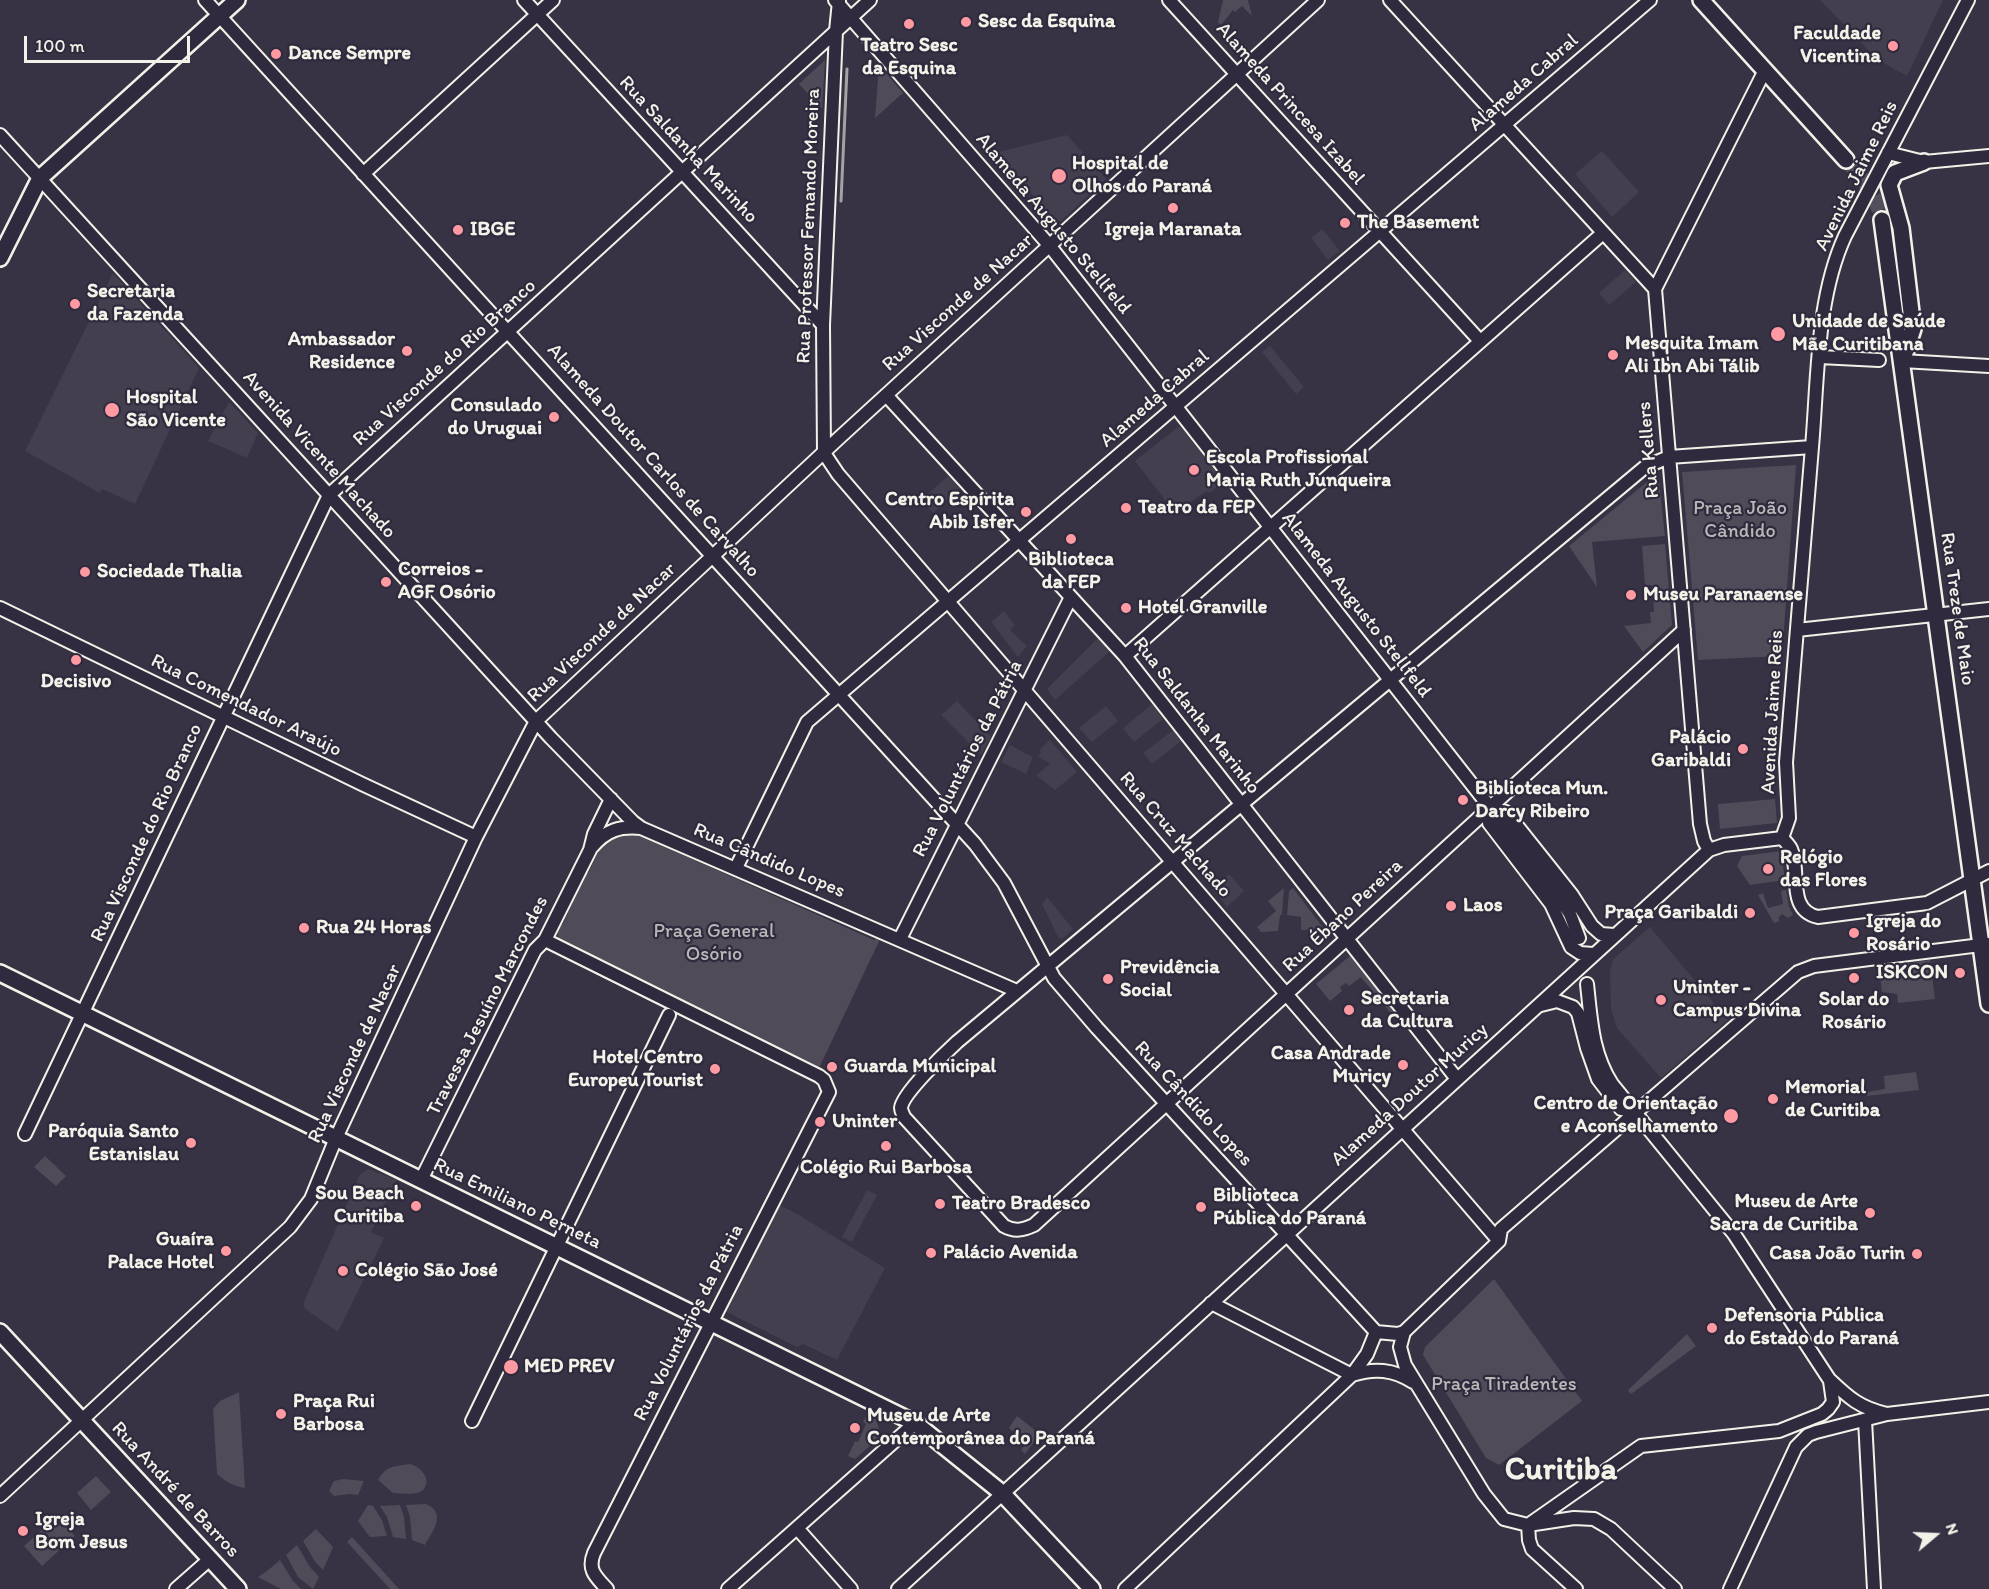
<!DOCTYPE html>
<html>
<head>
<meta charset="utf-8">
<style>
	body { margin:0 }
	#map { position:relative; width:1989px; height:1589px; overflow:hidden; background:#373244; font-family:Itim,sans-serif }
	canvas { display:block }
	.north { position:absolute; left:1905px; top:1505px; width:60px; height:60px; -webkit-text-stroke:4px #2f2a3d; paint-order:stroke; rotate:71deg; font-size:16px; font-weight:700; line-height:24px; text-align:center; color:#f4f1e8 }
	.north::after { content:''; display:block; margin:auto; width:21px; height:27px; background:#f4f1e8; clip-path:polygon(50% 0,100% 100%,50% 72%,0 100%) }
	.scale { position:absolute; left:24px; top:36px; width:166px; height:27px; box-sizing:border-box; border:3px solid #f4f1e8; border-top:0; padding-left:8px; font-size:18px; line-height:21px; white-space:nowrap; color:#f4f1e8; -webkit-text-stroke:4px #2f2a3d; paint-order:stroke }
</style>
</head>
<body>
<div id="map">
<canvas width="1989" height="1589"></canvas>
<div class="north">N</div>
<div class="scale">100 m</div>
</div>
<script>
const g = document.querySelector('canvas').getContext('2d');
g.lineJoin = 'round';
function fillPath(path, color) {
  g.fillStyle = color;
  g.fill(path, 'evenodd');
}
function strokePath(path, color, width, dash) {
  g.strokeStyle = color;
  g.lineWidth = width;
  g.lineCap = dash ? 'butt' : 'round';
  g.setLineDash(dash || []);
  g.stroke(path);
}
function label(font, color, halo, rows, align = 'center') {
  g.font = font + ' Itim,sans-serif';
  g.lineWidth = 4.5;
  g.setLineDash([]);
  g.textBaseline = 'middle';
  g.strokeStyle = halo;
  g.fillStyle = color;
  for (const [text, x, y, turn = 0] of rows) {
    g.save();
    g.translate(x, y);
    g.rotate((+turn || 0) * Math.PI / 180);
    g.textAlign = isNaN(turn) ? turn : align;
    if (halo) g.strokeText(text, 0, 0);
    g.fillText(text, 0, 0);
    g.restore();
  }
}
fillPath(new Path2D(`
	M 1820,0 L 1943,0 L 1907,76 L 1878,60 Z
	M 1067,135 L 1106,179 L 1061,221 L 1056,221 L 995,153 Z
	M 1602,151 L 1639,192 L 1612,217 L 1575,174 Z
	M 1322,229 L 1340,251 L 1328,260 L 1311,238 Z
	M 1625,270 L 1636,282 L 1609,305 L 1599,293 Z
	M 113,273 L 199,368 L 135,504 L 102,489 L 100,493 L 25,451 Z
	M 1270,346 L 1304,387 L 1296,394 L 1262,352 Z
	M 229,402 L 258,433 L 247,458 L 208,441 Z
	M 1178,427 L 1181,427 L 1224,482 L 1209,493 L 1207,491 L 1196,498 L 1176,514 L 1135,461 Z
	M 948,476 L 960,488 L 933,513 L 921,500 Z
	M 1004,611 L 1015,625 L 1010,630 L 1027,646 L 1018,657 L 991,622 Z
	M 1098,638 L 1110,651 L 1055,700 L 1047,689 Z
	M 957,701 L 991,737 L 981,755 L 941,715 Z
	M 1152,704 L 1163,719 L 1134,742 L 1123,728 Z
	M 1106,706 L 1118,721 L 1092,742 L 1079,728 Z
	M 1173,730 L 1181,741 L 1152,764 L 1143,753 Z
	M 1050,740 L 1077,772 L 1055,790 L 1036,775 L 1050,764 L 1038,756 L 1041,753 L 1039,750 Z
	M 1010,745 L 1033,757 L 1026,774 L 1001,762 Z
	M 1229,874 L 1244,891 L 1227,907 L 1212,889 Z
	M 1047,897 L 1073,929 L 1062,939 L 1058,937 L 1042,904 Z
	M 1650,927 L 1728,1020 L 1661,1078 L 1617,1028 L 1611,1009 L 1610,972 L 1613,959 Z
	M 368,1169 L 397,1180 L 371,1232 L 384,1238 L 338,1332 L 305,1309 L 303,1304 L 360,1174 Z
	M 867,1190 L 877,1195 L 852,1242 L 842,1237 Z
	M 775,1203 L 799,1215 L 885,1268 L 837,1360 L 803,1344 L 797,1347 L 721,1309 Z`), '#433f4e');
fillPath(new Path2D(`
	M 1223,0 L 1248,0 L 1252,16 L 1242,6 L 1235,12 L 1233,10 L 1221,25 L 1218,22 Z
	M 825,60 L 822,109 L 799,84 Z
	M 879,65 L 903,93 L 875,118 Z
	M 1796,465 L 1782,656 L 1698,660 L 1682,472 Z
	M 1657,476 L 1659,480 L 1665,536 L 1592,542 L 1597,587 L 1569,546 L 1653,477 Z
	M 1665,544 L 1672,625 L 1643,652 L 1624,626 L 1651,623 L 1650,612 L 1654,612 L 1652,585 L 1645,585 L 1642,546 Z
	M 1775,799 L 1777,823 L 1720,829 L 1718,804 Z
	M 631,832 L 874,940 L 882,935 L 819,1068 L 707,1013 L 705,1016 L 658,993 L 657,989 L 561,943 C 558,937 556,932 560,925 L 563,924 L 585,874 L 589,872 L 601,846 L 602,839 Z
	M 1781,851 L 1785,880 L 1750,885 L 1737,866 L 1742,856 Z
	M 1284,888 L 1282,915 L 1280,915 L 1278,931 L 1261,932 L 1257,927 L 1276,911 L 1268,901 Z
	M 1293,888 L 1324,929 L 1301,930 L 1301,917 L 1287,915 L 1289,891 Z
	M 1783,890 L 1786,890 L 1789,907 L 1793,915 L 1788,918 L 1782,914 L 1779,917 L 1779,921 L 1774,923 L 1758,895 L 1763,893 L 1768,908 L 1783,904 L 1781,892 Z
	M 1350,956 L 1397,1013 L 1393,1016 L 1361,977 L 1349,986 L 1346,983 L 1340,987 L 1342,991 L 1330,1001 L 1316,984 Z
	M 1930,960 L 1935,999 L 1898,1003 L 1897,994 L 1882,992 L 1879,967 Z
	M 1916,1072 L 1919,1090 L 1867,1096 L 1867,1092 L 1885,1089 L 1884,1076 Z
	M 45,1156 L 66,1176 L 56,1186 L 34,1167 Z
	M 1494,1279 L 1582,1401 L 1499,1465 L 1486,1458 L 1423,1355 L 1425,1347 Z
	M 1687,1334 L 1696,1346 L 1631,1394 L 1628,1390 Z
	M 239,1392 L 245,1488 C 233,1486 226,1482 217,1474 L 213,1409 L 220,1401 Z
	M 868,1412 L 875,1416 L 881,1436 L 855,1459 L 848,1456 L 855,1441 L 858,1442 L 866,1424 L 863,1422 Z
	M 1017,1416 L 1040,1434 L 1025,1454 L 1021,1450 L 1027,1442 L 1009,1428 Z
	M 410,1464 C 420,1466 433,1480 423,1490 C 416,1496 401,1493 393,1493 L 378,1480 C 385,1466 396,1466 410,1464 Z
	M 96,1476 L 111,1492 L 91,1510 L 77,1493 Z
	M 343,1479 L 364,1481 L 358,1495 L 349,1494 L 334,1496 L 329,1491 L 334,1481 Z
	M 426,1504 C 447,1513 433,1531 425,1545 L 412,1540 L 410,1517 L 406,1505 Z
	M 368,1505 L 373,1506 L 382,1520 L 387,1536 L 370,1537 L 358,1521 Z
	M 400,1505 L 404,1517 L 406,1539 L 393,1537 L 387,1517 L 380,1506 Z
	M 57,1516 L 75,1536 L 42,1566 L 24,1546 Z
	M 316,1529 L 333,1547 L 323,1570 L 314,1560 L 303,1541 Z
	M 352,1537 L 399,1589 L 390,1589 L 347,1542 Z
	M 297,1545 L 310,1567 L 319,1577 L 313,1589 L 298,1577 L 286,1555 Z
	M 280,1560 L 293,1581 L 301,1589 L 281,1589 L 258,1577 L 267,1571 Z`), '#504b59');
strokePath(new Path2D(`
	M 841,201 L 847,69`), '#a6a2a4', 3);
strokePath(new Path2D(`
	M 1846,160 C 1863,178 1876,195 1882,220`), '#534f5d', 15, [15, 8]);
const minor = new Path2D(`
	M 205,0 L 975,844 L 1004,883 L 1054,978 L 1097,1028 L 1376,1332 L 1398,1334 L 1404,1332
	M 524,0 L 823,325
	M 835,0 L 1049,245 L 1554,889 L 1570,914 L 1579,938
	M 1169,0 L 1480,341
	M 1390,0 L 1655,289
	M 0,135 L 551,738 L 633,822 L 641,828 L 1017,991
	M 1888,153 L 1924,162 L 1989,156
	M 363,174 L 553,0
	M 1820,357 L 1879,360
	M 1902,361 L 1989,366
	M 886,395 L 1125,656 L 1457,1079
	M 824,453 L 838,474 L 1499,1241
	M 824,453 L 823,325 L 836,31 L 839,1
	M 0,608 L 362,784 L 476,837
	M 1684,630 L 1034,1225 C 1023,1230 1015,1232 1004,1226 L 904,1117 C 903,1114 901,1111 901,1108 C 902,1094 945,1053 957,1042 L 1645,467 L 1669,457 L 1812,447
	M 1797,630 L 1989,609
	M 1125,656 L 1603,233
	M 1490,808 L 1489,823 L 1551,904 L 1571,947 L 1580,953 L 1593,954
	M 1490,808 L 1506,812 L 1572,895 L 1592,926 L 1601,934 L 1614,935
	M 1782,838 L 1789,818 L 1786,762 C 1795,657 1804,552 1812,447 C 1818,379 1816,299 1845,236 L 1968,0
	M 1782,838 C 1785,841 1789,845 1791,849 C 1801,871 1786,910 1818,917 L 1927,903 L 1989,871
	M 592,847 C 606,830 620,826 641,828
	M 1709,850 L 1704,841 L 1700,824 L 1655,289 L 1765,70
	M 736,868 L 807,722 L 1650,0
	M 900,939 L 1071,597
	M 545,940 L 819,1076 L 824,1080 L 829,1092 L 594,1553 C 587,1570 596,1577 607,1589
	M 1587,984 C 1591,1020 1592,1053 1612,1084 L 1734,1234 L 1829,1379 C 1849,1398 1860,1408 1887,1414
	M 1541,1005 L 1557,1001 L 1573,1007 L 1578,1013 L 1587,1048 L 1598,1079 L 1621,1109 L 1635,1112
	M 25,1134 L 329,495 L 870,0
	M 421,1180 L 535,950 L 545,940 L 590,850 L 594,834 L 611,799
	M 1499,1241 L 1501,1229 L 1798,972 L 1814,966 L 1989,944
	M 1499,1241 L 1404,1332 L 1400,1347 L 1405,1365 L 1484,1494 L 1504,1519 L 1528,1525 L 1574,1518 L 1594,1519 L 1611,1529 L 1675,1589
	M 1211,1303 L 1352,1375
	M 1352,1375 C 1374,1368 1393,1369 1413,1382
	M 1865,1420 L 1874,1589
	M 472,1421 L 669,1015
	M 0,1496 L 290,1227 L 311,1199 L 336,1138 L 476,837 L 536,721 L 839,438 L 1318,0
	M 1531,1523 L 1641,1446 L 1779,1431 L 1822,1414 L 1828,1409 L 1833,1402 L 1830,1381
	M 1528,1525 L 1529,1540 L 1532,1549 L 1576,1589
	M 797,1528 L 851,1589
	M 176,1589 L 210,1559
	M 728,1589 L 915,1423
	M 898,1589 L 1709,850 L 1724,845 L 1782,838
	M 1125,1589 L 1352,1375 L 1367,1354 L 1376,1332
	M 1730,1589 L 1796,1447 L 1808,1435 L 1816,1432 L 1887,1414 L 1989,1402`);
const major = new Path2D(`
	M 1701,0 L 1846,160
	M 1882,220 L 1989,1004
	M 0,258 L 40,178 L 237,0
	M 1904,356 L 1913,329 L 1901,228 L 1889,185 L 1895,173 L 1924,162
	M 0,973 L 915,1423 L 1002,1493 L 1092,1589
	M 0,1332 L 238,1589`);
strokePath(minor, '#f4f1e8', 16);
strokePath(major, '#f4f1e8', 20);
strokePath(minor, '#2f2a3d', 12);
strokePath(major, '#2f2a3d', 15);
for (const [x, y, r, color] of [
	[966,22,6,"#ff9aa2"],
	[909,24,6,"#ff9aa2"],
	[1893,46,6,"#ff9aa2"],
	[276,54,6,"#ff9aa2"],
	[1059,176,8,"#ff9aa2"],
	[1173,208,6,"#ff9aa2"],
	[1345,223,6,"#ff9aa2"],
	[458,230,6,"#ff9aa2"],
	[75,304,6,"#ff9aa2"],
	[1778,334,8,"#ff9aa2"],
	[407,351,6,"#ff9aa2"],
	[1613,355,6,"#ff9aa2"],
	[112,410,8,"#ff9aa2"],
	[554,417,6,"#ff9aa2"],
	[1194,470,6,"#ff9aa2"],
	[1126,508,6,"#ff9aa2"],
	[1026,512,6,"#ff9aa2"],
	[1071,539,6,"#ff9aa2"],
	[85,572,6,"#ff9aa2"],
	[386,582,6,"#ff9aa2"],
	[1631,595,6,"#ff9aa2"],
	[1126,608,6,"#ff9aa2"],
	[76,660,6,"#ff9aa2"],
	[1743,749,6,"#ff9aa2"],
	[1463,800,6,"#ff9aa2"],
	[1768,869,6,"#ff9aa2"],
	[1451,906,6,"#ff9aa2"],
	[1750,913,6,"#ff9aa2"],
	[304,928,6,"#ff9aa2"],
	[1854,933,6,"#ff9aa2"],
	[1960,973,6,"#ff9aa2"],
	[1854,978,6,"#ff9aa2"],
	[1108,979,6,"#ff9aa2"],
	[1661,1000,6,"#ff9aa2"],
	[1349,1010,6,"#ff9aa2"],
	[1403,1065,6,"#ff9aa2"],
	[832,1067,6,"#ff9aa2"],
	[715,1069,6,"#ff9aa2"],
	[1773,1099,6,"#ff9aa2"],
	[1731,1116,8,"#ff9aa2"],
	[820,1122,6,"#ff9aa2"],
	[191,1143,6,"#ff9aa2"],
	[886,1146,6,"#ff9aa2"],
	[940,1204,6,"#ff9aa2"],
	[416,1206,6,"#ff9aa2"],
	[1201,1207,6,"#ff9aa2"],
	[1870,1213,6,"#ff9aa2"],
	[226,1251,6,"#ff9aa2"],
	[931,1253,6,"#ff9aa2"],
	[1917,1254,6,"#ff9aa2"],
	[343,1271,6,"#ff9aa2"],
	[1712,1328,6,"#ff9aa2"],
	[511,1367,8,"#ff9aa2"],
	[281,1414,6,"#ff9aa2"],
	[855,1428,6,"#ff9aa2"],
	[23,1531,6,"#ff9aa2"]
]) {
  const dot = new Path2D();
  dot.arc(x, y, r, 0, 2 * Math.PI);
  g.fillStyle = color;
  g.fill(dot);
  strokePath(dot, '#2f2a3d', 2);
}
label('bold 20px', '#f4f1e8', '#2f2a3d', [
	["Sesc da Esquina",978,22],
	["Faculdade",1881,34,"right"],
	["Vicentina",1881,57,"right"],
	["Teatro Sesc",909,46,"center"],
	["da Esquina",909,69,"center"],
	["Dance Sempre",288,54],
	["Hospital de",1072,164],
	["Olhos do Paraná",1072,187],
	["The Basement",1357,223],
	["IBGE",470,230],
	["Igreja Maranata",1173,230,"center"],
	["Secretaria",87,292],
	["da Fazenda",87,315],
	["Unidade de Saúde",1792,322],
	["Mãe Curitibana",1792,345],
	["Ambassador",395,340,"right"],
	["Residence",395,363,"right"],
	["Mesquita Imam",1625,344],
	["Ali Ibn Abi Tálib",1625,367],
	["Hospital",126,398],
	["São Vicente",126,421],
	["Consulado",542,406,"right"],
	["do Uruguai",542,429,"right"],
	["Escola Profissional",1206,458],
	["Maria Ruth Junqueira",1206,481],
	["Centro Espírita",1014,500,"right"],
	["Abib Isfer",1014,523,"right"],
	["Teatro da FEP",1138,508],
	["Biblioteca",1071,560,"center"],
	["da FEP",1071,583,"center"],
	["Correios -",398,570],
	["AGF Osório",398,593],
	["Sociedade Thalia",97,572],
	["Museu Paranaense",1643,595],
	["Hotel Granville",1138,608],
	["Decisivo",76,682,"center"],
	["Palácio",1731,738,"right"],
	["Garibaldi",1731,761,"right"],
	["Biblioteca Mun.",1475,789],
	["Darcy Ribeiro",1475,812],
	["Relógio",1780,858],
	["das Flores",1780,881],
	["Laos",1463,906],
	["Praça Garibaldi",1738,913,"right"],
	["Igreja do",1866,922],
	["Rosário",1866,945],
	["Rua 24 Horas",316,928],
	["Previdência",1120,968],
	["Social",1120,991],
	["ISKCON",1948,973,"right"],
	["Uninter -",1673,988],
	["Campus Divina",1673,1011],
	["Secretaria",1361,999],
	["da Cultura",1361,1022],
	["Solar do",1854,1000,"center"],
	["Rosário",1854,1023,"center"],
	["Casa Andrade",1391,1054,"right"],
	["Muricy",1391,1077,"right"],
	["Hotel Centro",703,1058,"right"],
	["Europeu Tourist",703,1081,"right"],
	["Guarda Municipal",844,1067],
	["Memorial",1785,1088],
	["de Curitiba",1785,1111],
	["Centro de Orientação",1718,1104,"right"],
	["e Aconselhamento",1718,1127,"right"],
	["Uninter",832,1122],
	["Paróquia Santo",179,1132,"right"],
	["Estanislau",179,1155,"right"],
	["Colégio Rui Barbosa",886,1168,"center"],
	["Sou Beach",404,1194,"right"],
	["Curitiba",404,1217,"right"],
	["Biblioteca",1213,1196],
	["Pública do Paraná",1213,1219],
	["Museu de Arte",1858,1202,"right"],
	["Sacra de Curitiba",1858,1225,"right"],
	["Teatro Bradesco",952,1204],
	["Guaíra",214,1240,"right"],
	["Palace Hotel",214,1263,"right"],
	["Palácio Avenida",943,1253],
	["Casa João Turin",1905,1254,"right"],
	["Colégio São José",355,1271],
	["Defensoria Pública",1724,1316],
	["do Estado do Paraná",1724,1339],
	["MED PREV",524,1367],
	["Praça Rui",293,1402],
	["Barbosa",293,1425],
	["Museu de Arte",867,1416],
	["Contemporânea do Paraná",867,1439],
	["Igreja",35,1520],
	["Bom Jesus",35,1543]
], 'left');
label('20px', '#f4f1e8', '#2f2a3d', [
	["Alameda Cabral",1524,83,-41],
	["Alameda Princesa Izabel",1290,104,48],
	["Rua Saldanha Marinho",688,150,47],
	["Avenida Jaime Reis",1857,176,-64],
	["Alameda Augusto Stellfeld",1053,224,50],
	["Rua Professor Fernando Moreira",809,226,-88],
	["Rua Visconde de Nacar",958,303,-42],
	["Rua Visconde do Rio Branco",445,363,-42],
	["Alameda Cabral",1155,399,-41],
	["Rua Kellers",1649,450,-95],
	["Avenida Vicente Machado",319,455,48],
	["Alameda Doutor Carlos de Carvalho",653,461,48],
	["Alameda Augusto Stellfeld",1356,605,52],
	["Rua Treze de Maio",1957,609,82],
	["Rua Visconde de Nacar",602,633,-43],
	["Rua Comendador Araújo",246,706,26],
	["Avenida Jaime Reis",1773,712,-87],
	["Rua Saldanha Marinho",1196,716,52],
	["Rua Voluntários da Pátria",968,759,-63],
	["Rua Visconde do Rio Branco",147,833,-65],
	["Rua Cruz Machado",1175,835,49],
	["Rua Cândido Lopes",769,861,23],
	["Rua Ébano Pereira",1343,916,-43],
	["Travessa Jesuíno Marcondes",488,1006,-63],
	["Rua Visconde de Nacar",355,1054,-65],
	["Alameda Doutor Muricy",1410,1095,-42],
	["Rua Cândido Lopes",1193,1104,47],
	["Rua Emiliano Perneta",517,1204,26],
	["Rua Voluntários da Pátria",689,1323,-63],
	["Rua André de Barros",175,1490,47]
]);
label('20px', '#bbb7b6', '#2f2a3d', [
	["Praça João",1740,509],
	["Cândido",1740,532],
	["Praça General",714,932],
	["Osório",714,955],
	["Praça Tiradentes",1504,1385]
]);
label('bold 32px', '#f4f1e8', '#2f2a3d', [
	["Curitiba",1561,1471]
]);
</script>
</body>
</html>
